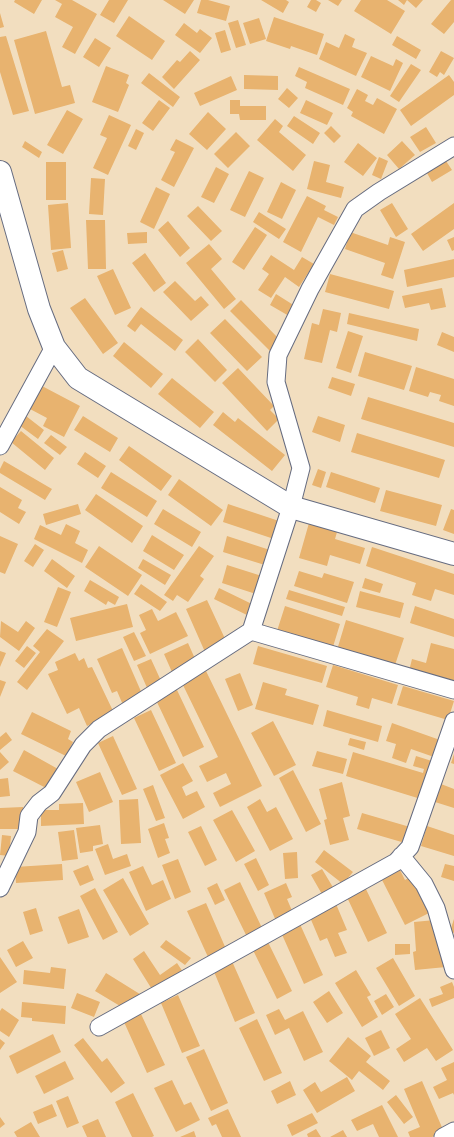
<!DOCTYPE html>
<html>
<head>
<meta charset="utf-8">
<style>
	body { margin:0 }
	canvas { display:block; background:#f2debf }
</style>
</head>
<body>
<canvas width="454" height="1137"></canvas>
<script>
const g = document.querySelector('canvas').getContext('2d');
g.lineJoin = 'round';
function fillPath(path, color) {
  g.fillStyle = color;
  g.fill(path, 'evenodd');
}
function strokePath(path, color, width, dash) {
  g.strokeStyle = color;
  g.lineWidth = width;
  g.lineCap = dash ? 'butt' : 'round';
  g.setLineDash(dash || []);
  g.stroke(path);
}
fillPath(new Path2D(`
	M 15,0 L 42,0 L 34,14 L 14,2 Z
	M 55,0 L 72,0 L 97,14 L 75,54 L 62,47 L 73,27 L 55,17 L 62,4 Z
	M 109,0 L 128,0 L 114,23 L 100,15 Z
	M 163,0 L 194,0 L 185,14 Z
	M 201,0 L 208,0 L 230,6 L 226,21 L 197,13 Z
	M 261,0 L 286,0 L 289,2 L 283,13 Z
	M 311,0 L 316,0 L 321,3 L 316,12 L 307,7 Z
	M 328,0 L 342,0 L 338,6 Z
	M 361,0 L 387,0 L 405,11 L 391,34 L 354,11 Z
	M 398,0 L 423,0 L 416,8 L 407,0 L 404,5 Z
	M 451,0 L 454,0 L 454,22 L 444,34 L 431,24 Z
	M 0,13 L 4,27 L 0,28 Z
	M 129,16 L 165,41 L 152,60 L 116,36 Z
	M 274,17 L 324,34 L 317,55 L 291,46 L 290,49 L 266,41 Z
	M 259,18 L 266,39 L 250,44 L 243,23 Z
	M 238,20 L 246,45 L 236,48 L 228,23 Z
	M 184,23 L 197,33 L 200,29 L 212,38 L 200,53 L 175,35 Z
	M 225,30 L 231,50 L 221,53 L 215,33 Z
	M 46,31 L 62,87 L 70,85 L 75,103 L 35,114 L 14,40 Z
	M 345,34 L 355,39 L 352,47 L 367,53 L 356,76 L 319,59 L 326,42 L 339,48 Z
	M 6,36 L 29,111 L 13,115 L 0,72 L 0,37 Z
	M 397,36 L 421,50 L 416,59 L 392,45 Z
	M 95,38 L 111,48 L 99,67 L 83,57 Z
	M 190,51 L 200,60 L 174,89 L 162,77 L 177,60 L 180,62 Z
	M 441,51 L 454,58 L 444,75 L 440,72 L 437,77 L 429,72 Z
	M 371,56 L 393,66 L 396,59 L 403,63 L 390,91 L 361,77 Z
	M 411,64 L 421,70 L 399,102 L 390,96 Z
	M 106,66 L 129,75 L 126,83 L 129,85 L 118,112 L 92,102 Z
	M 299,67 L 350,89 L 343,105 L 305,88 L 307,82 L 295,76 Z
	M 149,73 L 180,97 L 173,107 L 141,83 Z
	M 244,75 L 278,76 L 278,90 L 244,89 Z
	M 449,75 L 454,82 L 454,95 L 411,126 L 400,110 Z
	M 231,76 L 237,90 L 200,106 L 194,93 Z
	M 287,88 L 298,98 L 289,108 L 278,99 Z
	M 357,89 L 368,95 L 365,101 L 373,105 L 377,98 L 397,109 L 384,134 L 351,116 L 353,112 L 347,108 Z
	M 159,100 L 170,108 L 153,131 L 142,123 Z
	M 230,100 L 240,100 L 240,106 L 266,106 L 266,120 L 240,120 L 239,114 L 230,114 Z
	M 306,100 L 333,113 L 327,125 L 300,113 Z
	M 67,110 L 83,119 L 63,154 L 47,145 Z
	M 208,112 L 226,129 L 207,150 L 189,134 Z
	M 109,115 L 131,125 L 108,175 L 93,168 L 107,138 L 100,135 Z
	M 294,116 L 320,133 L 313,144 L 287,126 Z
	M 275,119 L 283,126 L 279,132 L 306,155 L 293,171 L 257,140 Z
	M 331,126 L 341,136 L 334,143 L 324,133 Z
	M 426,127 L 436,143 L 420,152 L 410,137 Z
	M 136,129 L 144,133 L 136,150 L 128,146 Z
	M 236,132 L 250,146 L 228,168 L 214,154 Z
	M 176,139 L 194,148 L 174,187 L 161,180 L 175,152 L 170,150 Z
	M 25,141 L 42,152 L 39,158 L 22,147 Z
	M 402,141 L 415,155 L 399,169 L 387,155 Z
	M 358,143 L 377,158 L 363,176 L 344,162 Z
	M 379,157 L 388,161 L 381,179 L 372,175 Z
	M 314,161 L 330,165 L 326,182 L 344,187 L 341,198 L 307,189 Z
	M 446,161 L 452,170 L 432,182 L 427,173 Z
	M 46,162 L 66,162 L 66,200 L 46,200 Z
	M 216,167 L 229,174 L 214,203 L 201,197 Z
	M 249,171 L 264,178 L 245,217 L 230,210 Z
	M 91,178 L 105,179 L 103,215 L 89,214 Z
	M 281,182 L 296,190 L 282,219 L 267,212 Z
	M 156,187 L 170,194 L 154,229 L 140,222 Z
	M 307,196 L 326,206 L 324,210 L 338,217 L 334,225 L 318,217 L 301,252 L 283,242 Z
	M 68,203 L 71,248 L 51,250 L 48,205 Z
	M 392,203 L 408,229 L 396,237 L 380,210 Z
	M 454,203 L 454,229 L 423,251 L 411,234 Z
	M 198,206 L 222,231 L 211,241 L 187,216 Z
	M 259,212 L 286,229 L 279,239 L 253,222 Z
	M 86,220 L 105,220 L 106,269 L 88,269 Z
	M 168,221 L 190,248 L 180,257 L 158,230 Z
	M 255,227 L 267,235 L 244,270 L 232,262 Z
	M 147,232 L 147,243 L 128,244 L 127,233 Z
	M 350,232 L 388,245 L 390,237 L 405,242 L 393,279 L 381,275 L 385,263 L 345,249 Z
	M 454,237 L 454,250 L 452,251 L 447,240 Z
	M 209,244 L 222,259 L 211,269 L 236,299 L 224,309 L 186,263 Z
	M 63,250 L 68,269 L 57,272 L 52,253 Z
	M 145,253 L 166,283 L 154,292 L 132,263 Z
	M 271,255 L 294,270 L 302,257 L 314,264 L 299,287 L 285,277 L 271,298 L 258,290 L 269,274 L 262,269 Z
	M 454,259 L 454,277 L 407,287 L 404,270 Z
	M 113,269 L 131,308 L 115,315 L 97,276 Z
	M 330,274 L 394,291 L 389,309 L 325,292 Z
	M 175,281 L 195,301 L 201,296 L 209,305 L 191,321 L 163,292 Z
	M 442,288 L 446,307 L 431,310 L 429,303 L 405,308 L 402,296 Z
	M 276,294 L 295,306 L 289,316 L 270,305 Z
	M 85,298 L 118,343 L 103,354 L 70,308 Z
	M 241,300 L 280,340 L 270,351 L 230,311 Z
	M 141,307 L 183,340 L 175,351 L 141,324 L 135,332 L 127,326 Z
	M 323,309 L 341,313 L 337,332 L 330,330 L 322,363 L 304,359 L 312,323 L 319,325 Z
	M 349,313 L 419,329 L 417,341 L 347,324 Z
	M 225,319 L 262,357 L 247,371 L 210,333 Z
	M 348,331 L 363,336 L 351,373 L 336,368 Z
	M 442,332 L 454,337 L 454,352 L 437,345 Z
	M 198,339 L 227,370 L 215,382 L 185,352 Z
	M 124,342 L 163,374 L 151,388 L 113,356 Z
	M 365,352 L 412,366 L 404,390 L 358,376 Z
	M 416,367 L 454,379 L 454,406 L 439,401 L 441,395 L 430,392 L 428,397 L 409,391 Z
	M 238,368 L 274,406 L 270,410 L 279,419 L 267,431 L 222,383 Z
	M 332,377 L 355,384 L 351,396 L 328,388 Z
	M 172,378 L 214,412 L 200,428 L 158,394 Z
	M 42,386 L 80,406 L 64,437 L 43,426 L 47,418 L 30,409 Z
	M 368,397 L 454,423 L 454,447 L 361,419 Z
	M 223,412 L 235,422 L 238,418 L 285,455 L 272,471 L 213,425 Z
	M 26,416 L 44,430 L 38,439 L 19,425 Z
	M 83,416 L 118,438 L 110,452 L 74,430 Z
	M 318,416 L 345,425 L 340,442 L 312,432 Z
	M 21,431 L 54,458 L 45,470 L 11,442 Z
	M 357,433 L 445,460 L 439,478 L 351,452 Z
	M 51,435 L 67,447 L 60,455 L 44,443 Z
	M 129,446 L 172,476 L 161,491 L 119,460 Z
	M 85,452 L 106,466 L 98,478 L 77,464 Z
	M 4,461 L 52,489 L 45,500 L 0,473 L 0,469 Z
	M 318,469 L 326,472 L 321,488 L 312,485 Z
	M 111,472 L 157,501 L 147,517 L 101,488 Z
	M 331,472 L 380,488 L 375,503 L 326,487 Z
	M 179,479 L 223,510 L 211,526 L 168,495 Z
	M 0,487 L 22,500 L 18,508 L 26,512 L 19,524 L 0,512 Z
	M 386,490 L 442,505 L 436,526 L 380,511 Z
	M 96,494 L 143,526 L 132,543 L 85,510 Z
	M 78,504 L 81,514 L 46,525 L 43,514 Z
	M 228,504 L 282,522 L 277,540 L 223,522 Z
	M 163,509 L 201,532 L 192,547 L 154,524 Z
	M 451,509 L 454,510 L 454,534 L 443,530 Z
	M 309,523 L 337,532 L 335,539 L 365,548 L 360,564 L 330,555 L 327,566 L 299,558 Z
	M 66,524 L 80,531 L 75,543 L 88,550 L 82,563 L 34,539 L 40,525 L 61,535 Z
	M 152,535 L 184,555 L 174,570 L 143,551 Z
	M 0,536 L 18,544 L 5,574 L 0,572 Z
	M 227,536 L 273,551 L 268,566 L 223,552 Z
	M 35,544 L 44,550 L 33,567 L 24,561 Z
	M 99,546 L 142,575 L 128,596 L 85,567 Z
	M 199,546 L 214,556 L 200,576 L 204,579 L 188,602 L 177,595 L 173,601 L 164,595 Z
	M 372,547 L 454,574 L 454,595 L 435,589 L 431,601 L 412,595 L 416,583 L 366,566 Z
	M 52,559 L 75,576 L 67,588 L 44,571 Z
	M 143,559 L 171,575 L 165,585 L 138,568 Z
	M 227,565 L 265,577 L 259,595 L 222,583 Z
	M 299,571 L 322,578 L 324,573 L 354,582 L 347,603 L 294,586 Z
	M 365,578 L 383,584 L 380,593 L 362,588 Z
	M 90,580 L 119,597 L 115,605 L 108,601 L 106,605 L 84,591 Z
	M 141,584 L 167,602 L 160,611 L 134,594 Z
	M 58,587 L 71,592 L 57,627 L 44,622 Z
	M 219,588 L 254,605 L 249,616 L 214,599 Z
	M 289,590 L 345,607 L 342,616 L 286,599 Z
	M 360,591 L 404,603 L 400,618 L 356,607 Z
	M 207,600 L 227,643 L 205,652 L 186,609 Z
	M 127,604 L 133,627 L 76,641 L 70,618 Z
	M 285,606 L 340,624 L 332,650 L 277,631 Z
	M 415,606 L 454,619 L 454,637 L 410,623 Z
	M 152,609 L 158,621 L 176,612 L 188,636 L 150,654 L 140,633 L 146,630 L 139,615 Z
	M 346,620 L 404,638 L 394,668 L 337,650 Z
	M 1,621 L 18,632 L 26,621 L 35,628 L 19,651 L 0,637 Z
	M 47,629 L 64,641 L 27,690 L 17,682 L 40,652 L 33,646 Z
	M 134,632 L 146,656 L 134,661 L 123,637 Z
	M 188,643 L 196,661 L 172,672 L 164,654 Z
	M 431,643 L 454,649 L 454,684 L 409,671 L 412,659 L 426,663 Z
	M 27,646 L 36,653 L 24,668 L 15,661 Z
	M 258,646 L 327,666 L 322,683 L 253,664 Z
	M 122,648 L 143,696 L 123,705 L 117,691 L 112,693 L 97,659 Z
	M 0,651 L 6,653 L 0,667 Z
	M 75,653 L 79,661 L 84,658 L 88,668 L 92,667 L 114,713 L 87,726 L 79,708 L 67,714 L 48,674 L 58,670 L 55,662 Z
	M 151,659 L 162,683 L 148,690 L 137,665 Z
	M 333,665 L 398,685 L 392,704 L 372,698 L 369,709 L 356,705 L 358,697 L 326,687 Z
	M 206,671 L 262,786 L 220,807 L 213,793 L 231,784 L 226,773 L 207,782 L 199,766 L 218,757 L 182,683 Z
	M 240,673 L 253,705 L 238,711 L 225,679 Z
	M 0,680 L 6,682 L 0,697 Z
	M 263,682 L 287,689 L 285,695 L 319,705 L 313,725 L 255,709 Z
	M 403,686 L 454,701 L 448,720 L 397,705 Z
	M 177,690 L 204,747 L 183,757 L 156,700 Z
	M 151,710 L 176,763 L 159,771 L 134,718 Z
	M 327,710 L 382,726 L 378,742 L 323,726 Z
	M 32,712 L 71,731 L 68,739 L 73,742 L 66,756 L 21,734 Z
	M 273,721 L 296,765 L 274,776 L 251,733 Z
	M 392,723 L 440,740 L 434,757 L 411,749 L 406,763 L 392,758 L 396,744 L 386,741 Z
	M 6,732 L 12,740 L 0,750 L 0,737 Z
	M 113,736 L 137,789 L 122,795 L 98,743 Z
	M 350,738 L 366,742 L 364,750 L 348,745 Z
	M 24,750 L 58,769 L 48,789 L 13,771 Z
	M 317,751 L 347,759 L 343,774 L 312,766 Z
	M 0,752 L 9,762 L 0,770 Z
	M 353,752 L 423,773 L 424,769 L 413,766 L 416,756 L 435,762 L 424,800 L 346,776 Z
	M 454,754 L 454,764 L 451,763 Z
	M 183,763 L 193,781 L 182,787 L 186,796 L 197,791 L 205,807 L 183,819 L 160,775 Z
	M 293,770 L 321,824 L 306,832 L 279,778 Z
	M 100,772 L 113,802 L 89,812 L 76,782 Z
	M 8,778 L 10,796 L 0,797 L 0,779 Z
	M 342,782 L 350,816 L 343,818 L 349,840 L 330,845 L 324,820 L 327,819 L 319,789 Z
	M 441,784 L 454,789 L 454,808 L 435,802 Z
	M 153,785 L 165,818 L 156,821 L 143,789 Z
	M 138,799 L 141,843 L 121,844 L 119,800 Z
	M 260,799 L 267,812 L 276,807 L 293,839 L 270,851 L 247,807 Z
	M 83,803 L 84,824 L 41,826 L 41,810 L 59,810 L 59,804 Z
	M 23,807 L 24,829 L 0,829 L 0,808 Z
	M 232,810 L 255,851 L 236,862 L 213,820 Z
	M 362,813 L 410,827 L 405,843 L 357,829 Z
	M 164,823 L 169,838 L 165,839 L 170,853 L 158,858 L 148,829 Z
	M 100,825 L 103,844 L 93,846 L 93,851 L 80,853 L 76,828 Z
	M 201,826 L 217,860 L 205,866 L 188,832 Z
	M 427,826 L 454,835 L 454,856 L 421,846 Z
	M 74,830 L 78,859 L 62,861 L 58,832 Z
	M 2,835 L 11,836 L 9,856 L 0,855 Z
	M 108,844 L 113,859 L 127,854 L 131,866 L 105,875 L 95,849 Z
	M 324,850 L 353,872 L 343,884 L 315,862 Z
	M 297,852 L 298,878 L 285,879 L 283,853 Z
	M 256,858 L 269,885 L 258,891 L 244,864 Z
	M 178,859 L 191,892 L 175,899 L 162,865 Z
	M 62,864 L 63,880 L 16,883 L 15,867 Z
	M 445,864 L 454,866 L 454,881 L 441,877 Z
	M 88,865 L 94,880 L 80,886 L 73,871 Z
	M 143,866 L 152,885 L 163,880 L 171,899 L 146,911 L 129,872 Z
	M 398,866 L 405,880 L 410,877 L 429,913 L 405,925 L 380,876 Z
	M 322,869 L 334,889 L 323,896 L 311,875 Z
	M 123,878 L 149,924 L 130,936 L 103,890 Z
	M 240,882 L 263,930 L 247,937 L 224,890 Z
	M 217,883 L 225,900 L 215,905 L 207,888 Z
	M 286,883 L 292,897 L 287,899 L 293,913 L 276,921 L 264,893 Z
	M 364,885 L 387,933 L 368,942 L 345,893 Z
	M 95,888 L 118,932 L 103,940 L 80,896 Z
	M 206,903 L 226,949 L 208,957 L 187,911 Z
	M 336,904 L 347,930 L 338,933 L 347,953 L 335,957 L 327,938 L 320,941 L 309,915 Z
	M 36,908 L 43,931 L 30,935 L 23,912 Z
	M 79,909 L 89,937 L 68,944 L 58,917 Z
	M 454,919 L 454,933 L 450,931 Z
	M 435,920 L 438,949 L 444,948 L 446,967 L 415,970 L 413,952 L 416,951 L 414,922 Z
	M 299,922 L 323,975 L 304,984 L 280,930 Z
	M 266,938 L 292,991 L 277,999 L 251,946 Z
	M 166,940 L 191,958 L 185,965 L 160,947 Z
	M 23,941 L 33,958 L 16,967 L 7,950 Z
	M 395,944 L 410,944 L 410,954 L 395,955 Z
	M 144,951 L 160,975 L 177,963 L 183,972 L 153,991 L 133,959 Z
	M 0,957 L 17,982 L 0,993 Z
	M 393,958 L 415,996 L 399,1006 L 376,968 Z
	M 231,959 L 255,1013 L 235,1022 L 212,967 Z
	M 51,967 L 66,969 L 64,989 L 23,984 L 24,970 L 50,973 Z
	M 356,970 L 371,995 L 367,997 L 378,1017 L 362,1027 L 335,983 Z
	M 106,973 L 143,996 L 125,1009 L 95,991 Z
	M 452,982 L 454,987 L 454,998 L 432,1007 L 429,999 L 443,994 L 440,987 Z
	M 329,991 L 343,1013 L 327,1023 L 313,1002 Z
	M 77,993 L 100,1002 L 94,1017 L 71,1008 Z
	M 386,994 L 394,1007 L 382,1015 L 374,1001 Z
	M 178,995 L 200,1046 L 182,1053 L 161,1003 Z
	M 420,998 L 453,1050 L 436,1061 L 427,1048 L 404,1062 L 396,1049 L 411,1039 L 395,1014 Z
	M 22,1002 L 66,1006 L 65,1024 L 32,1021 L 32,1018 L 21,1017 Z
	M 2,1008 L 19,1020 L 9,1037 L 0,1031 L 0,1011 Z
	M 279,1009 L 285,1020 L 303,1011 L 323,1052 L 304,1061 L 289,1028 L 275,1035 L 266,1015 Z
	M 141,1014 L 165,1065 L 147,1073 L 124,1022 Z
	M 257,1019 L 282,1073 L 264,1081 L 239,1028 Z
	M 381,1030 L 390,1048 L 374,1056 L 365,1038 Z
	M 53,1034 L 61,1052 L 17,1074 L 9,1056 Z
	M 348,1037 L 371,1056 L 366,1062 L 390,1081 L 383,1090 L 359,1071 L 352,1080 L 329,1061 Z
	M 83,1038 L 102,1062 L 107,1058 L 125,1083 L 111,1093 L 74,1045 Z
	M 0,1039 L 5,1043 L 0,1050 Z
	M 204,1049 L 228,1103 L 211,1111 L 186,1057 Z
	M 65,1061 L 74,1079 L 44,1094 L 35,1076 Z
	M 454,1062 L 454,1095 L 453,1093 L 439,1099 L 433,1087 L 447,1080 L 441,1068 Z
	M 347,1077 L 355,1091 L 317,1113 L 303,1090 L 315,1082 L 321,1092 Z
	M 172,1080 L 184,1105 L 191,1102 L 200,1120 L 176,1132 L 154,1088 Z
	M 290,1081 L 296,1095 L 277,1104 L 271,1091 Z
	M 422,1081 L 444,1132 L 432,1137 L 410,1137 L 408,1132 L 420,1127 L 404,1089 Z
	M 133,1093 L 154,1136 L 152,1137 L 132,1137 L 115,1102 Z
	M 396,1095 L 413,1117 L 404,1124 L 387,1102 Z
	M 68,1096 L 79,1123 L 67,1128 L 56,1101 Z
	M 52,1104 L 57,1116 L 38,1124 L 33,1112 Z
	M 382,1105 L 398,1137 L 379,1137 L 373,1124 L 357,1131 L 351,1120 Z
	M 228,1109 L 241,1137 L 222,1137 L 216,1124 L 212,1126 L 208,1118 Z
	M 312,1113 L 318,1123 L 292,1136 L 287,1125 Z
	M 0,1117 L 5,1124 L 0,1128 Z
	M 98,1119 L 106,1137 L 87,1137 L 82,1126 Z
	M 31,1122 L 40,1137 L 17,1137 L 14,1132 Z
	M 316,1129 L 321,1137 L 308,1137 L 307,1134 Z
	M 343,1130 L 347,1137 L 330,1137 Z
	M 194,1131 L 196,1137 L 180,1137 Z`), '#e8b36f');
const minor = new Path2D(`
	M 454,146 L 379,192 L 355,209 L 310,289 L 278,355 L 276,382 L 301,468 L 291,507 L 251,631 L 454,690
	M 0,446 L 54,347
	M 401,856 L 424,884 L 436,908 L 454,970
	M 0,888 L 27,832 L 29,816 L 39,803 L 52,793 L 83,745 L 99,729 L 251,631
	M 99,1027 L 396,862 L 410,847 L 454,721
	M 443,1137 L 454,1131`);
const tertiary = new Path2D(`
	M 0,172 L 39,309 L 54,347 L 78,378 L 291,507 L 454,554`);
strokePath(minor, '#666c80', 19);
strokePath(tertiary, '#666c80', 24);
strokePath(minor, '#fff', 17);
strokePath(tertiary, '#fff', 22);
</script>
</body>
</html>
